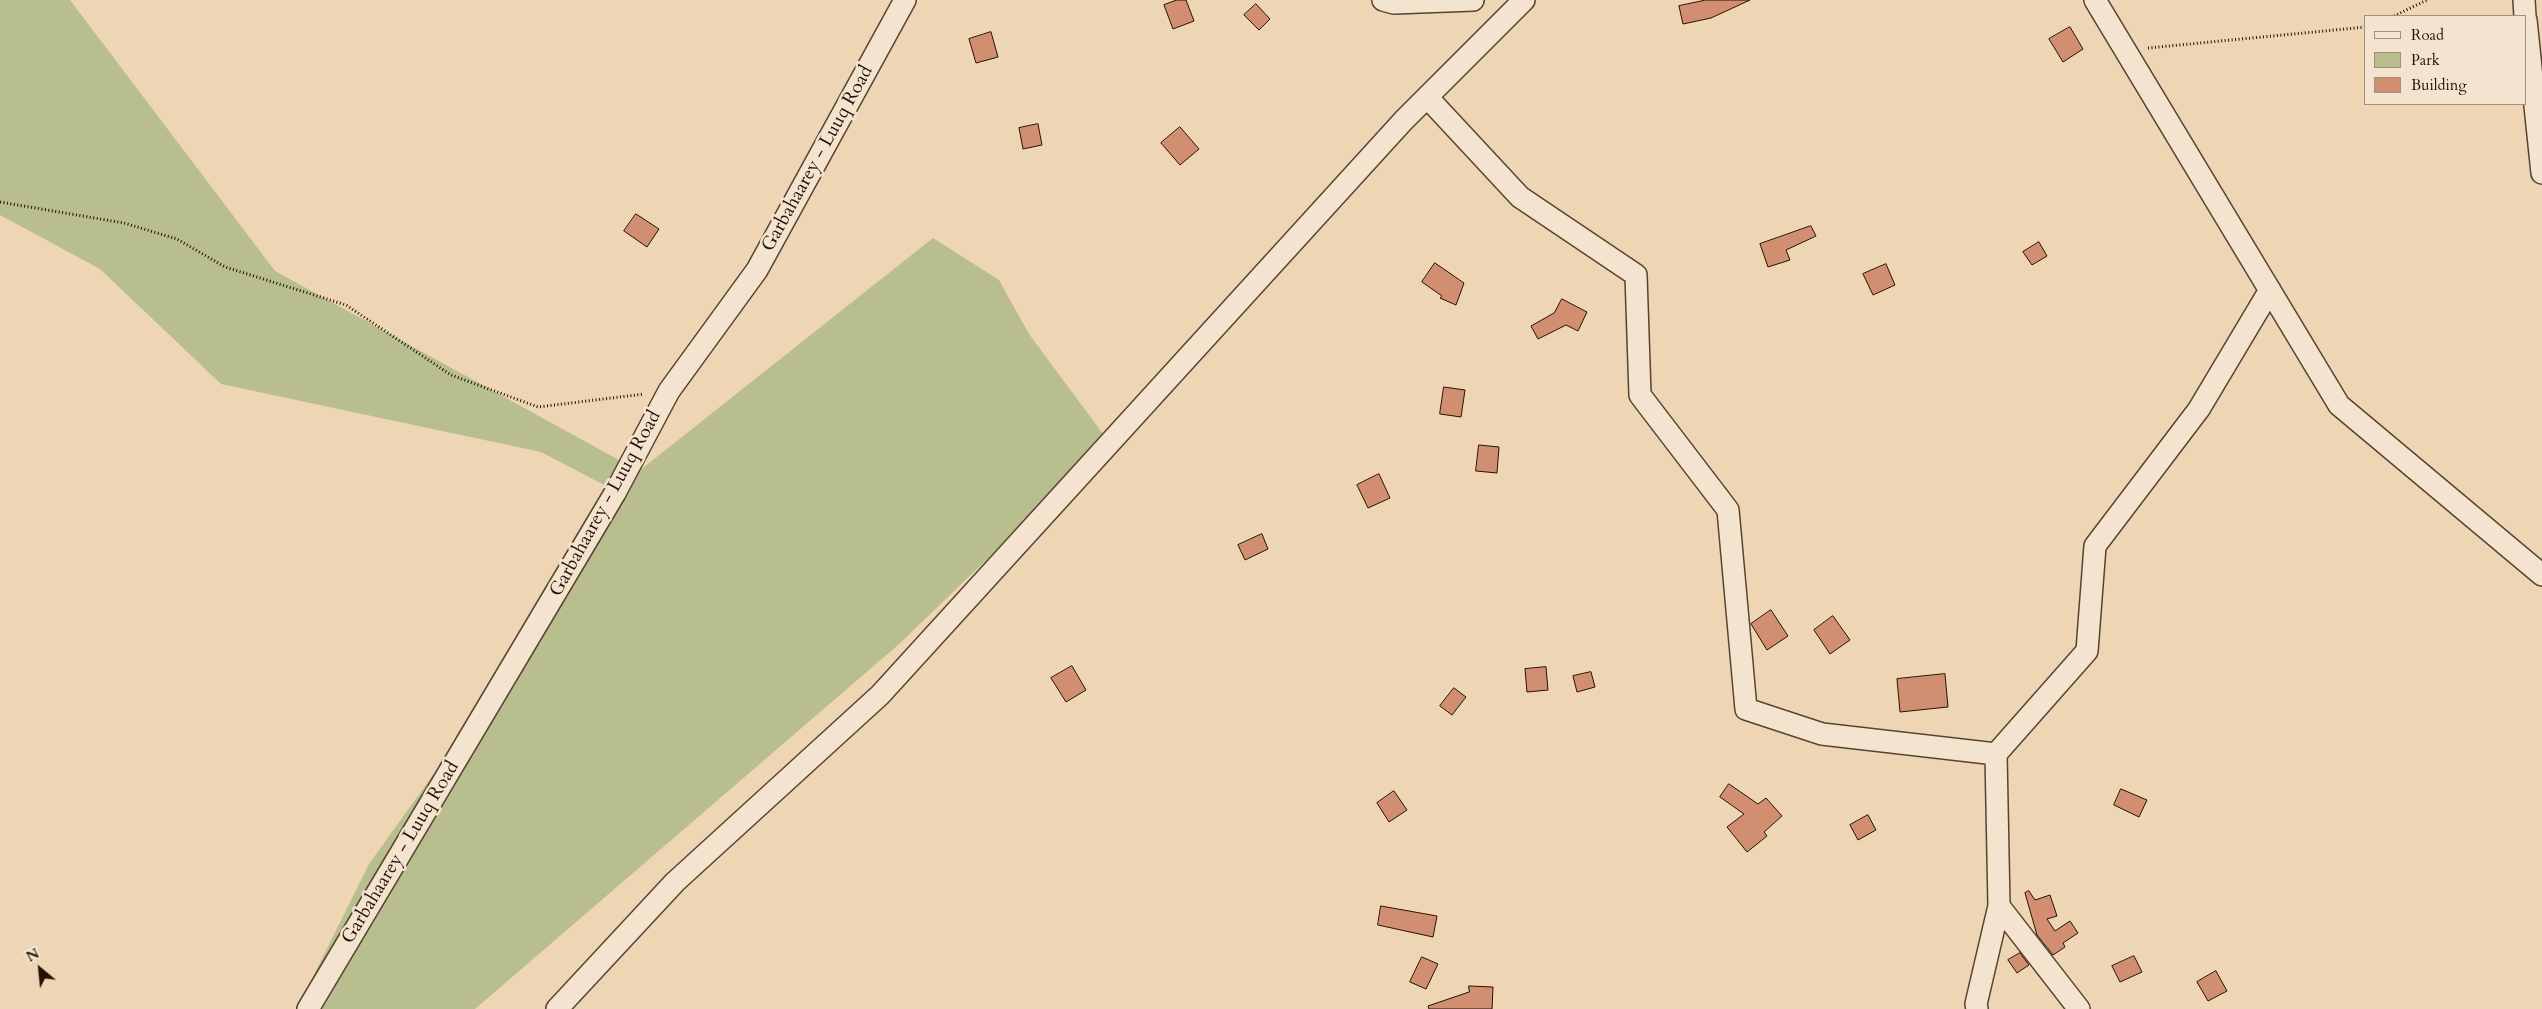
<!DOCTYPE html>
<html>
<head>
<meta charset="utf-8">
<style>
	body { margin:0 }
	#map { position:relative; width:2542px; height:1009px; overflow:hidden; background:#eed6b5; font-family:Cardo,serif }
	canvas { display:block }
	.legend { position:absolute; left:2364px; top:15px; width:162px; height:90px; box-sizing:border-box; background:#f4e4cf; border:1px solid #a1907e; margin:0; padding:6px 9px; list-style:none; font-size:15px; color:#241305 }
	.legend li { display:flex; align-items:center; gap:10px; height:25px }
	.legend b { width:25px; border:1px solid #a1907e }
	.north { position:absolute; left:15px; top:944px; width:50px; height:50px; -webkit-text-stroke:4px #f4e4cf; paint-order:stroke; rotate:332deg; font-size:14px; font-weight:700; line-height:20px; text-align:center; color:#241305 }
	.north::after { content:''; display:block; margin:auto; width:18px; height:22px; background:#241305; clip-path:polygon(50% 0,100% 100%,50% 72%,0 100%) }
</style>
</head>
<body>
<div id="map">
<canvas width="2542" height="1009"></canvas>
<ul class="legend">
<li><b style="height:6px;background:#f4e4cf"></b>Road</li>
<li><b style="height:14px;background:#b8be8e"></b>Park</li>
<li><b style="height:14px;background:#d28e71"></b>Building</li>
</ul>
<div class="north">N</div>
</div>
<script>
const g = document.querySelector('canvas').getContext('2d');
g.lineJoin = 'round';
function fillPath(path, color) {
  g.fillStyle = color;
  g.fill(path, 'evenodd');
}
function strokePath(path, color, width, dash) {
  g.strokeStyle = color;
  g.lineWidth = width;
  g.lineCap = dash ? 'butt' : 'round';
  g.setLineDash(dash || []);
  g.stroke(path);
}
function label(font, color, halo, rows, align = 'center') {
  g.font = font + ' Cardo,serif';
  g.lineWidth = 5;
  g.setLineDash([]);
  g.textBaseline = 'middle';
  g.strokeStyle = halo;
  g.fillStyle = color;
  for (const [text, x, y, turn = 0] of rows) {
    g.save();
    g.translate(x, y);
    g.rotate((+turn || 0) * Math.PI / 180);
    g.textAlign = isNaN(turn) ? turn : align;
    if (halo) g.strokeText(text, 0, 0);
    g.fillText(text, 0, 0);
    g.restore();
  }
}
fillPath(new Path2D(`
	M 0,0 L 70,0 L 275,271 L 639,471 L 933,238 L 999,280 L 1029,334 L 1109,442 L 898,645 L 475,1009 L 297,1009 L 369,864 L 484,704 L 606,486 L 541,452 L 221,384 L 100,269 L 0,215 Z`), '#b8be8e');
const building = new Path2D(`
	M 1177,0 L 1186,0 L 1194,21 L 1173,29 L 1164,5 Z
	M 1706,0 L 1750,0 L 1711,18 L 1683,24 L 1679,6 Z
	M 1256,4 L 1270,19 L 1259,30 L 1244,15 Z
	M 2070,27 L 2083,49 L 2063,62 L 2049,39 Z
	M 991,32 L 998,57 L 976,63 L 969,39 Z
	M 1038,124 L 1042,145 L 1023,149 L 1019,128 Z
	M 1180,127 L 1199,149 L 1180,165 L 1161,143 Z
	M 636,214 L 659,229 L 647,247 L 624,231 Z
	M 1811,226 L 1816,236 L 1786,250 L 1790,260 L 1768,267 L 1760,244 Z
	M 2039,242 L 2047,256 L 2032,265 L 2023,252 Z
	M 1435,263 L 1464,283 L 1456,305 L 1440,298 L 1442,296 L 1422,282 Z
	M 1886,264 L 1895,285 L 1873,295 L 1863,274 Z
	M 1562,299 L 1587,312 L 1578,331 L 1566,325 L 1538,339 L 1531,326 L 1554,313 Z
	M 1444,387 L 1465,390 L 1461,417 L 1440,414 Z
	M 1479,445 L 1499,447 L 1497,473 L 1476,471 Z
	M 1379,474 L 1390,498 L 1368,508 L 1357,485 Z
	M 1262,534 L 1268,549 L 1245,560 L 1238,545 Z
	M 1771,610 L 1788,636 L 1767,650 L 1751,624 Z
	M 1833,616 L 1850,640 L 1830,654 L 1814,630 Z
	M 1072,666 L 1086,690 L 1066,702 L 1051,678 Z
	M 1546,667 L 1548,690 L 1527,692 L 1525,669 Z
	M 1591,672 L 1595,687 L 1577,692 L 1573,676 Z
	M 1945,674 L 1948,707 L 1900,712 L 1897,679 Z
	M 1454,688 L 1466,697 L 1452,715 L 1440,706 Z
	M 1729,784 L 1758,804 L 1766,798 L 1782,816 L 1764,832 L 1767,836 L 1747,852 L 1727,827 L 1744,814 L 1720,797 Z
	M 2121,789 L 2147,800 L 2139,817 L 2114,805 Z
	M 1394,791 L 1407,810 L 1389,822 L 1377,803 Z
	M 1868,815 L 1876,830 L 1858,840 L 1850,825 Z
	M 2029,891 L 2035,900 L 2050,895 L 2057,916 L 2047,919 L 2055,931 L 2070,921 L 2078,933 L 2063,943 L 2065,947 L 2053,955 L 2037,935 L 2025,893 Z
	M 1381,906 L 1437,916 L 1433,937 L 1378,925 Z
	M 2020,953 L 2029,965 L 2017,973 L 2008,960 Z
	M 2134,956 L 2142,972 L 2120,982 L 2112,966 Z
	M 1422,957 L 1438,964 L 1426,989 L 1410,982 Z
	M 2216,971 L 2227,991 L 2208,1001 L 2197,982 Z
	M 1469,986 L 1493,987 L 1492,1009 L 1429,1009 L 1428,1006 L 1469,992 Z`);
fillPath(building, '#d28e71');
strokePath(building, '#241305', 1);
const minor = new Path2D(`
	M 1383,0 L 1394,3 L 1473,0
	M 2095,0 L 2339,405 L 2542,575
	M 2524,0 L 2525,16
	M 2526,20 L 2542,173
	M 1427,97 L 1520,197 L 1636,275 L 1640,395 L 1728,510 L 1746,709 L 1822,734 L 1996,754 L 1999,906 L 2079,1009
	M 1996,754 L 2087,651 L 2095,546 L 2199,409 L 2270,290
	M 308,1009 L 615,493 L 669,391 L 757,270 L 905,0
	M 557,1009 L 675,882 L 880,695 L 1404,120 L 1524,0
	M 1977,1009 L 1976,1004 L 1999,906`);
strokePath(minor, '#564431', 24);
strokePath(new Path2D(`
	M 2394,16 L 2427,0
	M 2148,48 L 2366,27
	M 0,202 L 124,223 L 177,239 L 225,267 L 346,305 L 451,375 L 538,407 L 644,394`), '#241305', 3, [1, 2.5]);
strokePath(minor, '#f4e4cf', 21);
label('19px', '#241305', '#f4e4cf', [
	["Garbahaarey - Luuq Road",818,159,-61],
	["Garbahaarey - Luuq Road",606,504,-61],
	["Garbahaarey - Luuq Road",401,853,-59]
]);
</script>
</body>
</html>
